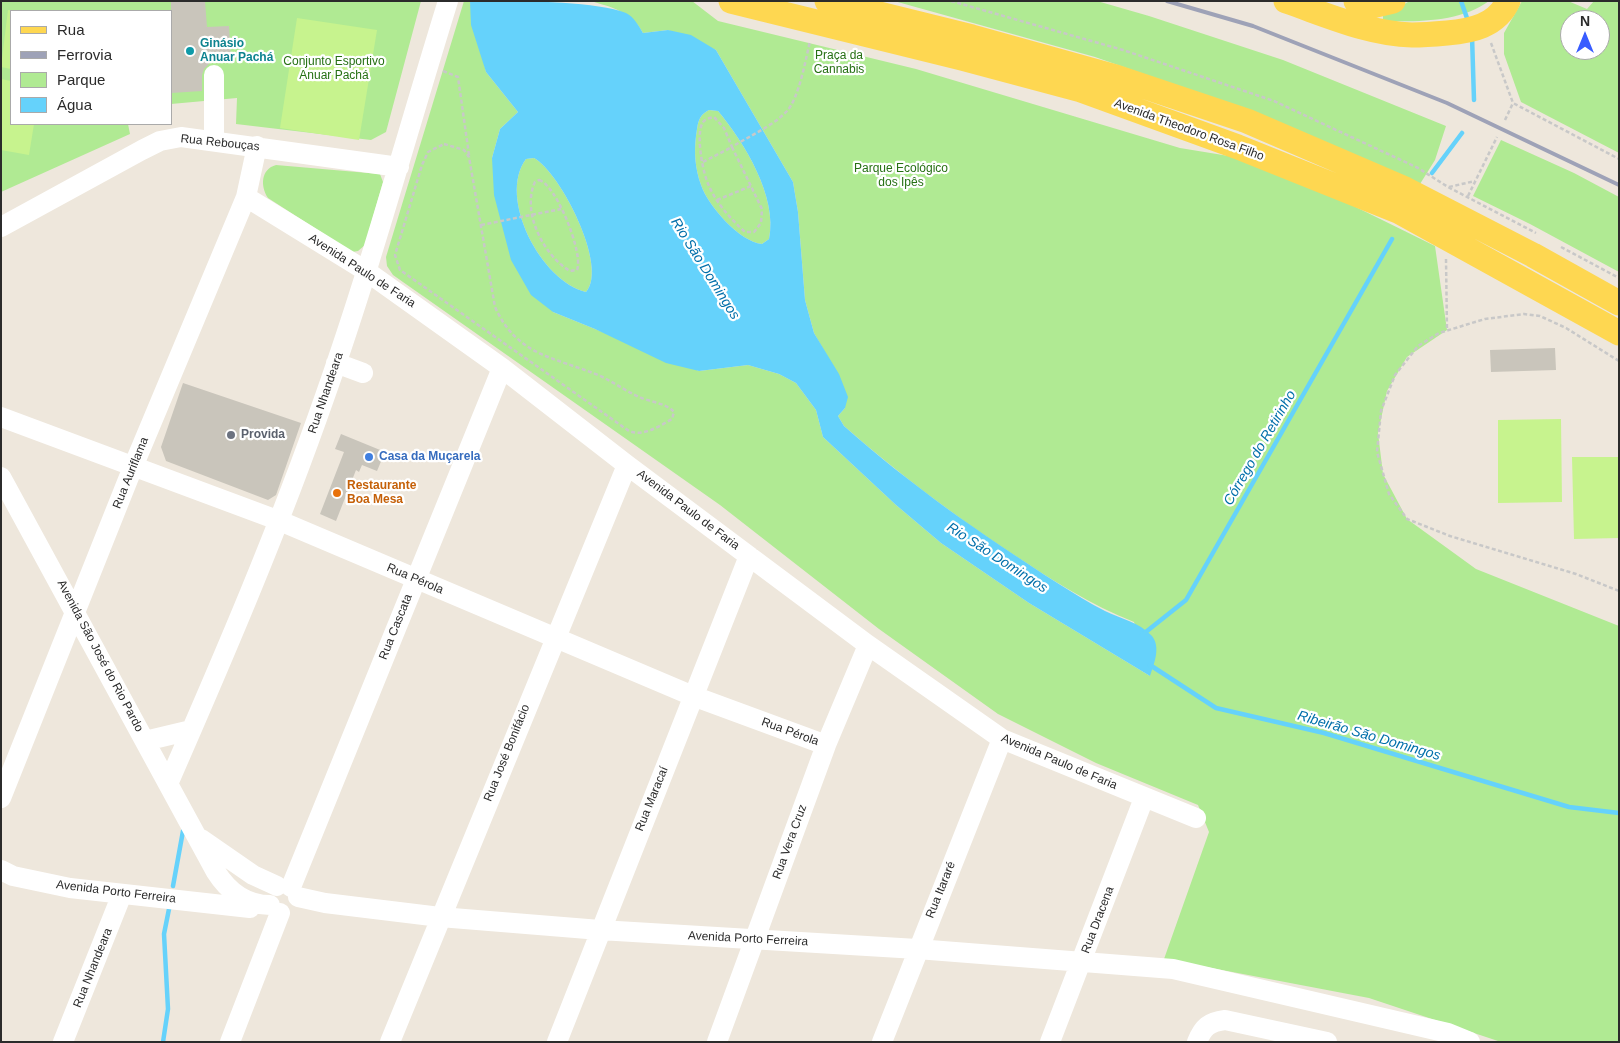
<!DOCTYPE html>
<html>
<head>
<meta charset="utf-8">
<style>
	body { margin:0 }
	#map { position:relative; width:1620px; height:1043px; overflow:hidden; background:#eee7dc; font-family:Arial,sans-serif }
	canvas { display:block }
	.frame { position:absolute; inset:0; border:2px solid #2b2b2b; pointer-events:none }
	.legend { position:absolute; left:10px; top:10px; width:162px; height:115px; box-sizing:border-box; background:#fff; border:1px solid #aaa; margin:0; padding:6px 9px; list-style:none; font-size:15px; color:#2b2b2b }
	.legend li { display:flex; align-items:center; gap:10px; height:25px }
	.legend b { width:25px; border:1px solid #aaa }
	.north { position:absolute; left:1560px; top:10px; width:50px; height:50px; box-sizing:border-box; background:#fff; border:1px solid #aaa; border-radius:50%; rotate:0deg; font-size:14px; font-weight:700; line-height:20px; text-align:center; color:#2b2b2b }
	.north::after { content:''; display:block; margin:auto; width:18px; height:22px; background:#385cff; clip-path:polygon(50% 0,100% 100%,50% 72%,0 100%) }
</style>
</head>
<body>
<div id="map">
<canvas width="1620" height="1043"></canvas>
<div class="frame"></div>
<ul class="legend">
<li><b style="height:6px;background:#fed751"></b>Rua</li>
<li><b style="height:6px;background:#9ea2b7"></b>Ferrovia</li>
<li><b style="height:14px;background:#b0ea93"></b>Parque</li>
<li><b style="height:14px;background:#65d2fb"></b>Água</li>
</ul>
<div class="north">N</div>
</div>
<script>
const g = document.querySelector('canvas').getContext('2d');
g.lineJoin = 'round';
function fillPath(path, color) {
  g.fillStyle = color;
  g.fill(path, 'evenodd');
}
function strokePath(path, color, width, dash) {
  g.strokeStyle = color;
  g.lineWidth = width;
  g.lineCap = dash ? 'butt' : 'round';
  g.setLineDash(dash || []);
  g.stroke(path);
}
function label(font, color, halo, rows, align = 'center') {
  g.font = font + ' Arial,sans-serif';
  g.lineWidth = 4.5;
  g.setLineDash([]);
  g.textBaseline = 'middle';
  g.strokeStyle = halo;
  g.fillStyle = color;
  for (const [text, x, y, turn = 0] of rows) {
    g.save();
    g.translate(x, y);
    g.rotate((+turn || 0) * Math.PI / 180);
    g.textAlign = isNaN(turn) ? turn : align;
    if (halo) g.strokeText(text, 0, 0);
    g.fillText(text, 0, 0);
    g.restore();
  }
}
fillPath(new Path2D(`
	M 1,1 L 421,1 L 386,132 L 371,140 L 236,124 L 237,98 L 171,104 L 171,11 L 11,11 L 11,124 L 128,124 L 130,134 L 1,192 Z
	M 464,1 L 470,1 L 486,72 L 518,112 L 500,129 L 492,158 L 553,312 L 699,371 L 748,365 L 779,374 L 796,383 L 816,410 L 823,437 L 896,505 L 941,543 L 1029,603 L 1150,676 L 1134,622 C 1091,605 1052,580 1014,555 C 952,514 900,475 844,426 L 838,416 L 845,408 L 826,354 L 814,333 L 805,300 L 798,212 L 793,182 L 716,50 L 668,30 L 643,33 C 632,12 612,7 590,1 L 692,1 L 718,21 L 916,69 L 1180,148 L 1235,157 L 1305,182 L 1435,246 L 1447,330 L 1407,357 L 1387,391 L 1378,433 L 1383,474 L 1407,519 L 1476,569 L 1619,626 L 1619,1042 L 1501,1042 L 1369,998 L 1164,959 L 1209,832 L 1198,805 L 1096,763 L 998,714 L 879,629 L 720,505 L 393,275 L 387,266 L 386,257 Z
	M 894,1 L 1097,1 L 1149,16 L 1283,60 L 1446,126 L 1435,160 L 1420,184 L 1252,112 L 1095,57 Z
	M 1410,1 L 1489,1 C 1461,22 1417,22 1383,21 L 1383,15 Z
	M 1522,1 L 1568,1 L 1587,9 L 1594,1 L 1619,1 L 1619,153 L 1521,102 L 1504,54 L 1504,33 ZM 1570,20 L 1600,20 L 1600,50 L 1570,50 Z
	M 709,110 L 718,111 C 744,142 778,197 769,239 L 762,244 C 740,242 708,206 701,185 C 695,168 694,153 696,136 C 698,125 697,116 709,110 Z
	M 1501,140 L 1574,173 L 1619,197 L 1619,272 L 1530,224 L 1473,196 Z
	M 534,158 C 560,172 609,267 586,292 C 542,282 497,198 526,159 Z
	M 276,165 L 380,174 L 383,182 L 365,245 L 358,251 L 352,252 L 268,198 C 260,186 261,169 276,165 Z`), '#b0ea93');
fillPath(new Path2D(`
	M 8,10 L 16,11 L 11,11 L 11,69 L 1,67 Z
	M 297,18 L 377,30 L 359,140 L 280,128 Z
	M 1,79 L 11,81 L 11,124 L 34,124 L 29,155 L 1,150 Z
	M 1561,419 L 1562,502 L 1498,503 L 1498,420 Z
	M 1572,457 L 1619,457 L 1619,538 L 1574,539 Z`), '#c7f38e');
fillPath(new Path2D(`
	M 470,1 C 509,1 594,0 626,13 C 634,17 639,26 643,33 L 668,30 L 691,35 L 716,50 L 793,182 L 798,212 L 805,300 L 814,333 L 839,374 L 848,397 L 845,408 L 838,416 L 844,426 C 913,487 981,534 1059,584 C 1074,593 1089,603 1105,611 C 1121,619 1139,622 1152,636 C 1161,647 1154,664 1150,676 L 1029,603 L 941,543 L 896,505 L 823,437 L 816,410 L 796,383 L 779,374 L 748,365 L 699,371 L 666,363 L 595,329 L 553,312 L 531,295 L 511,260 L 494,195 L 492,158 L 500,129 L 518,112 L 486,72 L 471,25 ZM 709,110 L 718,111 C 744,142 778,197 769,239 L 762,244 C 740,242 708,206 701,185 C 695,168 694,153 696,136 C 698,125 697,116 709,110 ZM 534,158 C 560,172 609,267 586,292 C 542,282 497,198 526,159 Z`), '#65d2fb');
strokePath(new Path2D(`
	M 1461,1 L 1468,21
	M 1472,36 L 1474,100
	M 1432,173 L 1462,133
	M 1142,635 L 1186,600 L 1392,239
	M 1150,665 L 1216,708 L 1324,733 L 1569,807 L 1619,813
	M 173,886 L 183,831
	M 163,1042 L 168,1009 L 164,934 L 170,904`), '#65d2fb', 4.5);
fillPath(new Path2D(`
	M 171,1 L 205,1 L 207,27 L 229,26 L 231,58 L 209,59 L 209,64 L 204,69 L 202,75 L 202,91 L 171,93 Z
	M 1555,348 L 1556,370 L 1491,372 L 1490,350 Z
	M 183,383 L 301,423 L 276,495 L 268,500 L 166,461 L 161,447 Z
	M 341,434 L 385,452 L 377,471 L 362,465 L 359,472 L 356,470 L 336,521 L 320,514 L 344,452 L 335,449 Z`), '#c9c5bb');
strokePath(new Path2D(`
	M 951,1 L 1123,50 L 1274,101 L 1418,168 L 1448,187 L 1536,233
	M 1491,43 L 1513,103 L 1619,159
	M 443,71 L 458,77 L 469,155
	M 1505,120 L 1513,103
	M 444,144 L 464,150 L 469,157 L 495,307 C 517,356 554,357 598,375 C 612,381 624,390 639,397 C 650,402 666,403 674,412 L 672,419 C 660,426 643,437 629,431 L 400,270 L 395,255 L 422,165 L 428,152 Z
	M 703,162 L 732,147 L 762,209 L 761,223 L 754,232 L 745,232 C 730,218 717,204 709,186 C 703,174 696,137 702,124 C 704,119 709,118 714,117 L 724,128 L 732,147 C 749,136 773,126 787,111 C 799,98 806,58 810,41
	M 539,180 C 556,184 584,254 577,270 L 570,271 C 544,256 521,212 535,182 Z
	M 1449,187 L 1475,181
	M 1468,196 L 1497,137
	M 717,200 L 751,186
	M 481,225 L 561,209
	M 1561,247 L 1619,278
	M 1446,259 L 1447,330
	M 1619,361 L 1566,328 L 1540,316 L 1524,314 L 1485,319 L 1439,333 L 1418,346 L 1395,375 L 1381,411 L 1377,452 L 1389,494 L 1407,519 L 1450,536 L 1576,574 L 1619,591`), '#c8c8c8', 2.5, [4, 2.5]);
strokePath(new Path2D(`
	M 214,141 L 214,75
	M 246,197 L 366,271 L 502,368 L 627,465 L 868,645 L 1002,739 L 1196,818
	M 1,227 L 142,150 L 160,141 L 181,137 L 399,167
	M 336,363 L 363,373
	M 1,417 L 280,521 L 693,696 L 826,745
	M 1,477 L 216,872 C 228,891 246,905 270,905
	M 145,741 L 191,730
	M 168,784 C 224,656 279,528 325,396 C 371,266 407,133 448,1
	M 1,798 L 133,467 L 246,197 L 257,146
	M 201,839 L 253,875 L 277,886
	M 1,870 L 13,876 L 70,888 L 250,908
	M 291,887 L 502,368
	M 298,897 L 325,903 L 440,917 L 600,930 L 917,949 L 1173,969 L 1448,1033 L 1470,1042
	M 63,1042 L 122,894
	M 230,1042 L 280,913
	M 390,1042 L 627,465
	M 557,1042 L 749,556
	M 717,1042 L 826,745 L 868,645
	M 882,1042 L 1002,739
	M 1050,1042 L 1144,798
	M 1197,1042 C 1203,1027 1209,1022 1225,1020 L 1327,1042`), '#fff', 20);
strokePath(new Path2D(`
	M 731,1 L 962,58 L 1081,90 L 1238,147 L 1400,212 L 1619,333
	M 827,1 L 972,37 L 1116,77 L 1247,121 L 1405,189 L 1533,255 L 1619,303
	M 1286,1 C 1327,15 1369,34 1412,35 C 1424,35 1436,34 1447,33 C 1471,31 1497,26 1508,1
	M 1356,1 L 1376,5 L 1393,1`), '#fed751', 25);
strokePath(new Path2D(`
	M 1167,1 L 1253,26 L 1447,103 L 1619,185`), '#9ea2b7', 4);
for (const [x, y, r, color] of [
	[190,51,5,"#0f9aa8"],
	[231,435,5,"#6b7280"],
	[369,457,5,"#3f7fe0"],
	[337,493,5,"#e8710a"]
]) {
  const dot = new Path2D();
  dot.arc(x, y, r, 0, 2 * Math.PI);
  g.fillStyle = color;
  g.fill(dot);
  strokePath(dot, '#fff', 2);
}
label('bold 12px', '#0d838f', '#fff', [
	["Ginásio",200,44],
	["Anuar Pachá",200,58]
], 'left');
label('12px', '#267013', '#fff', [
	["Praça da",839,56],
	["Cannabis",839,70],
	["Conjunto Esportivo",334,62],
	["Anuar Pachá",334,76],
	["Parque Ecológico",901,169],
	["dos Ipês",901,183]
]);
label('12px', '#2b2b2b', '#fff', [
	["Avenida Theodoro Rosa Filho",1189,130,20],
	["Rua Rebouças",220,143,6],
	["Avenida Paulo de Faria",362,271,33],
	["Rua Nhandeara",326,393,-71],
	["Rua Auriflama",131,473,-68],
	["Avenida Paulo de Faria",688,510,37],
	["Rua Pérola",415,579,23],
	["Rua Cascata",396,627,-68],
	["Avenida São José do Rio Pardo",100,656,62],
	["Rua Pérola",790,732,20],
	["Rua José Bonifácio",507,753,-68],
	["Avenida Paulo de Faria",1059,762,23],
	["Rua Maracaí",652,799,-68],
	["Rua Vera Cruz",790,842,-70],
	["Rua Itararé",941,890,-68],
	["Avenida Porto Ferreira",116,892,7],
	["Rua Dracena",1098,920,-69],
	["Avenida Porto Ferreira",748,939,3],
	["Rua Nhandeara",93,968,-68]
]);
label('bold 12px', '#5b616d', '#fff', [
	["Provida",241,435]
], 'left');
label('bold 12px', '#366cbe', '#fff', [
	["Casa da Muçarela",379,457]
], 'left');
label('bold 12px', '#c56008', '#fff', [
	["Restaurante",347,486],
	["Boa Mesa",347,500]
], 'left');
label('italic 14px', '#006faa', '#fff', [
	["Rio São Domingos",705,269,58],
	["Córrego do Retirinho",1260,448,-60],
	["Rio São Domingos",997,558,33],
	["Ribeirão São Domingos",1369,736,16]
]);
</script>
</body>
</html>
